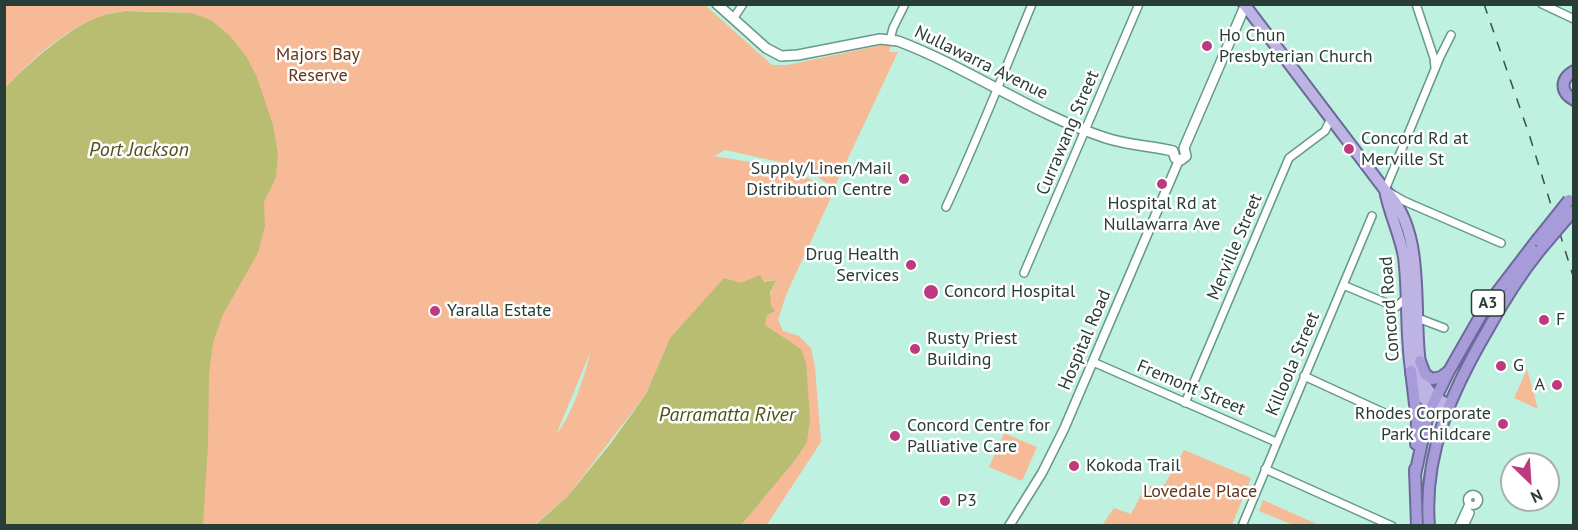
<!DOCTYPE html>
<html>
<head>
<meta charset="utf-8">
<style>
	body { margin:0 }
	#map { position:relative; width:1578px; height:530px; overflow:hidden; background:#bef1df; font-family:"PT Sans",sans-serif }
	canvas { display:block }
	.frame { position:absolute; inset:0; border:6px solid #283d36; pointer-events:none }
	.north { position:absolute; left:1500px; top:452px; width:60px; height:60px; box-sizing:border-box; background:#fff; border:2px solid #a9b1af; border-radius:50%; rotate:155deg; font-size:16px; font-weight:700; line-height:24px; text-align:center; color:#283d36 }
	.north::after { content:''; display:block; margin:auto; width:21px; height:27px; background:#bd3a80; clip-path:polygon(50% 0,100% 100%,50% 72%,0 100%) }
</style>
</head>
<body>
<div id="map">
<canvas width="1578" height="530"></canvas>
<div class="frame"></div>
<div class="north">N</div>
</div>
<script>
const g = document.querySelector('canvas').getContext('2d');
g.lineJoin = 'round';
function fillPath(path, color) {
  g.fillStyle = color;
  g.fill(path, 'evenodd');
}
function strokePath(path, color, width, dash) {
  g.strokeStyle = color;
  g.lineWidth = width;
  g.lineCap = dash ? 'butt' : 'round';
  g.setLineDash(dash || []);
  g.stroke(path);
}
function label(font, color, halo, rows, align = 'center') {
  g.font = font + ' "PT Sans",sans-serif';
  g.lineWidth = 5;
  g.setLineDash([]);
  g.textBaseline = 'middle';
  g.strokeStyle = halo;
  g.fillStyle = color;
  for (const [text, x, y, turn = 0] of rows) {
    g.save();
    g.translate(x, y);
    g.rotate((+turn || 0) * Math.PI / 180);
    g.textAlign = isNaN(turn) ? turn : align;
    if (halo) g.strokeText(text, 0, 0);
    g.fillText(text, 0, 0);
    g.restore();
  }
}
fillPath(new Path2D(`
	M 5,4 L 705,5 L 772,65 L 787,65 L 892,43 L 889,52 L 898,52 L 834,188 L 803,167 L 725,150 L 714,156 L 793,169 L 833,193 L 786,295 L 778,320 L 783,331 L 799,336 L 811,348 L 815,368 L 821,442 L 766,526 L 727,525 L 785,340 L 765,325 L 765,311 L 775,280 L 741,284 L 724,279 L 670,338 L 646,394 L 567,497 L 534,525 L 184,525 L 191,13 C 169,13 148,10 126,11 C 79,15 36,55 5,88 ZM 590,353 C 585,377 571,416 556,435 Z
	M 1527,369 L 1538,409 L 1514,398 Z
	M 1004,433 L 1037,447 L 1022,481 L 989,467 Z
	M 1184,450 L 1251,478 L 1232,525 L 1102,525 L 1114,508 L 1131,514 L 1141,495 L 1145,495 L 1151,486 L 1161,491 Z
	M 1263,500 L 1319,525 L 1293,525 L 1259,511 Z`), '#f7ba96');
fillPath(new Path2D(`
	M 125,11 L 191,13 L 211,20 L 230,36 L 246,56 L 256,75 L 273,125 L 278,154 L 276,177 L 264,202 L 265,226 L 258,253 L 223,314 L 213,343 L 209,374 L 208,444 L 203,525 L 5,525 L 5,88 C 27,65 71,25 102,16 C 109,13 117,13 125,11 Z
	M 760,275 L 764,282 L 776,280 L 770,293 L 771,306 L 775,311 L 767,315 L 765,325 L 801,349 L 806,363 L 810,419 L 807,442 L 796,459 L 741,525 L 535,525 L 567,497 L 611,443 L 646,394 L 670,338 L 724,278 L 741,283 Z`), '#b8bd71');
const minor = new Path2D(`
	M 1416,4 L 1434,58 L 1435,68
	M 1542,4 L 1574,19
	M 733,19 L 743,4
	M 1451,35 L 1440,57 L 1385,190 L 1404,201 L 1501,243
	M 890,40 L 893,28 L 905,4
	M 946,207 C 977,141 1004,72 1032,4
	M 1024,273 L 1139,4
	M 1343,285 L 1396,307 L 1407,297
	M 1415,317 L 1444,328
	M 1093,362 L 1276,442
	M 1304,376 L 1391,416
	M 1185,403 L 1289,158 L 1325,131 L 1331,118
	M 1265,469 L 1392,526
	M1467.5 500a5.5 5.5 0 1 1 11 0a5.5 5.5 0 1 1-11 0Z
	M 1242,526 L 1372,216
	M 1459,526 L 1469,504
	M 1464,526 L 1470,513`);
const tertiary = new Path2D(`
	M 1009,526 L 1042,473 L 1064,429 L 1179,160`);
const secondary = new Path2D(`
	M 717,4 L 766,48 L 781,56 L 798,55 L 880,39 L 898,41 C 969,68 1033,114 1106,138 C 1127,145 1151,146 1173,151
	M 1184,148 L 1245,6
	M 1173,151 L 1175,158 L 1181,160 L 1186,156 L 1184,148`);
const primary = new Path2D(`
	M 1244,4 L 1385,190 C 1430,234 1410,321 1422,378 C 1427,392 1435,398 1449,405
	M 1385,190 C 1389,213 1400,234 1404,257 C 1409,296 1405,337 1412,376 C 1416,392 1423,404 1440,405`);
const trunk = new Path2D(`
	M 1574,71 C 1560,79 1560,92 1574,100
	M 1420,361 L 1425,374 L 1432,379 L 1441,377 L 1449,371
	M 1411,371 L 1417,421 L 1416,444
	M 1415,469 L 1417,526
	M 1415,475 L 1428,414 L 1449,371 L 1485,308 L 1537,240
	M 1429,526 C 1423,454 1452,391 1487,331 C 1503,302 1520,275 1540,250`);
strokePath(minor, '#689988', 10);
strokePath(tertiary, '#689988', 11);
strokePath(secondary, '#689988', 12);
strokePath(primary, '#6c6a9b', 14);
strokePath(trunk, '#6c6a9b', 14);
strokePath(minor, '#fff', 7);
strokePath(tertiary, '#fff', 8);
strokePath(secondary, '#fff', 9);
strokePath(primary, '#bdb4e3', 10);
strokePath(trunk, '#a79bda', 10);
strokePath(new Path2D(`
	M 1484,4 L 1529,134 L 1574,279`), '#385048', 1.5, [10, 10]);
const trunkBridge = new Path2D(`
	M 1537,240 L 1569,200
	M 1540,250 L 1573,211`);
strokePath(trunkBridge, '#6c6a9b', 14, []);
strokePath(trunkBridge, '#a79bda', 10);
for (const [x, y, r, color] of [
	[1207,46,6,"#bd3a80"],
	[1349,149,6,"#bd3a80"],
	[904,179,6,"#bd3a80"],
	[1162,184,6,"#bd3a80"],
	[911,265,6,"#bd3a80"],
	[931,292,8,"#bd3a80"],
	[435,311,6,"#bd3a80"],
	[1544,320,6,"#bd3a80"],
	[915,349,6,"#bd3a80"],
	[1501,366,6,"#bd3a80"],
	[1557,385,6,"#bd3a80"],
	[1503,424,6,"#bd3a80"],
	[895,436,6,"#bd3a80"],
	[1074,466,6,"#bd3a80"],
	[945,501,6,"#bd3a80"]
]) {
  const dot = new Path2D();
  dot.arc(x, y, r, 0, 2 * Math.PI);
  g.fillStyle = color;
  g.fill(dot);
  strokePath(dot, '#fff', 2);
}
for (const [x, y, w] of [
	[1488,303,33]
]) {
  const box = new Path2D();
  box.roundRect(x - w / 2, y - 13, w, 26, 4.5);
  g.fillStyle = '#fff';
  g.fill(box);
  strokePath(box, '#283d36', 1.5);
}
label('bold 16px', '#283d36', null, [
	["A3",1488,303]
]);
label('18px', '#283d36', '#fff', [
	["Ho Chun",1219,36],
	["Presbyterian Church",1219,57],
	["Concord Rd at",1361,139],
	["Merville St",1361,160],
	["Supply/Linen/Mail",892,169,"right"],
	["Distribution Centre",892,190,"right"],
	["Hospital Rd at",1162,204,"center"],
	["Nullawarra Ave",1162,225,"center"],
	["Drug Health",899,255,"right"],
	["Services",899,276,"right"],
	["Concord Hospital",944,292],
	["Yaralla Estate",447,311],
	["F",1556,320],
	["Rusty Priest",927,339],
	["Building",927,360],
	["G",1513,366],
	["A",1545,385,"right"],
	["Rhodes Corporate",1491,414,"right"],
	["Park Childcare",1491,435,"right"],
	["Concord Centre for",907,426],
	["Palliative Care",907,447],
	["Kokoda Trail",1086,466],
	["P3",957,501]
], 'left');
label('18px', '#623517', '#fff', [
	["Majors Bay",318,55],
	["Reserve",318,76],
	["Lovedale Place",1200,492]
]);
label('18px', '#283d36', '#fff', [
	["Nullawarra Avenue",981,63,26],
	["Currawang Street",1068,133,-67],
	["Merville Street",1235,247,-67],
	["Concord Road",1390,309,-94],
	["Hospital Road",1085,340,-67],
	["Killoola Street",1293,364,-67],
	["Fremont Street",1191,388,23]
]);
label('italic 20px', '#4f5119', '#fff', [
	["Port Jackson",139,150],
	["Parramatta River",727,415]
]);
</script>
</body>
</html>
